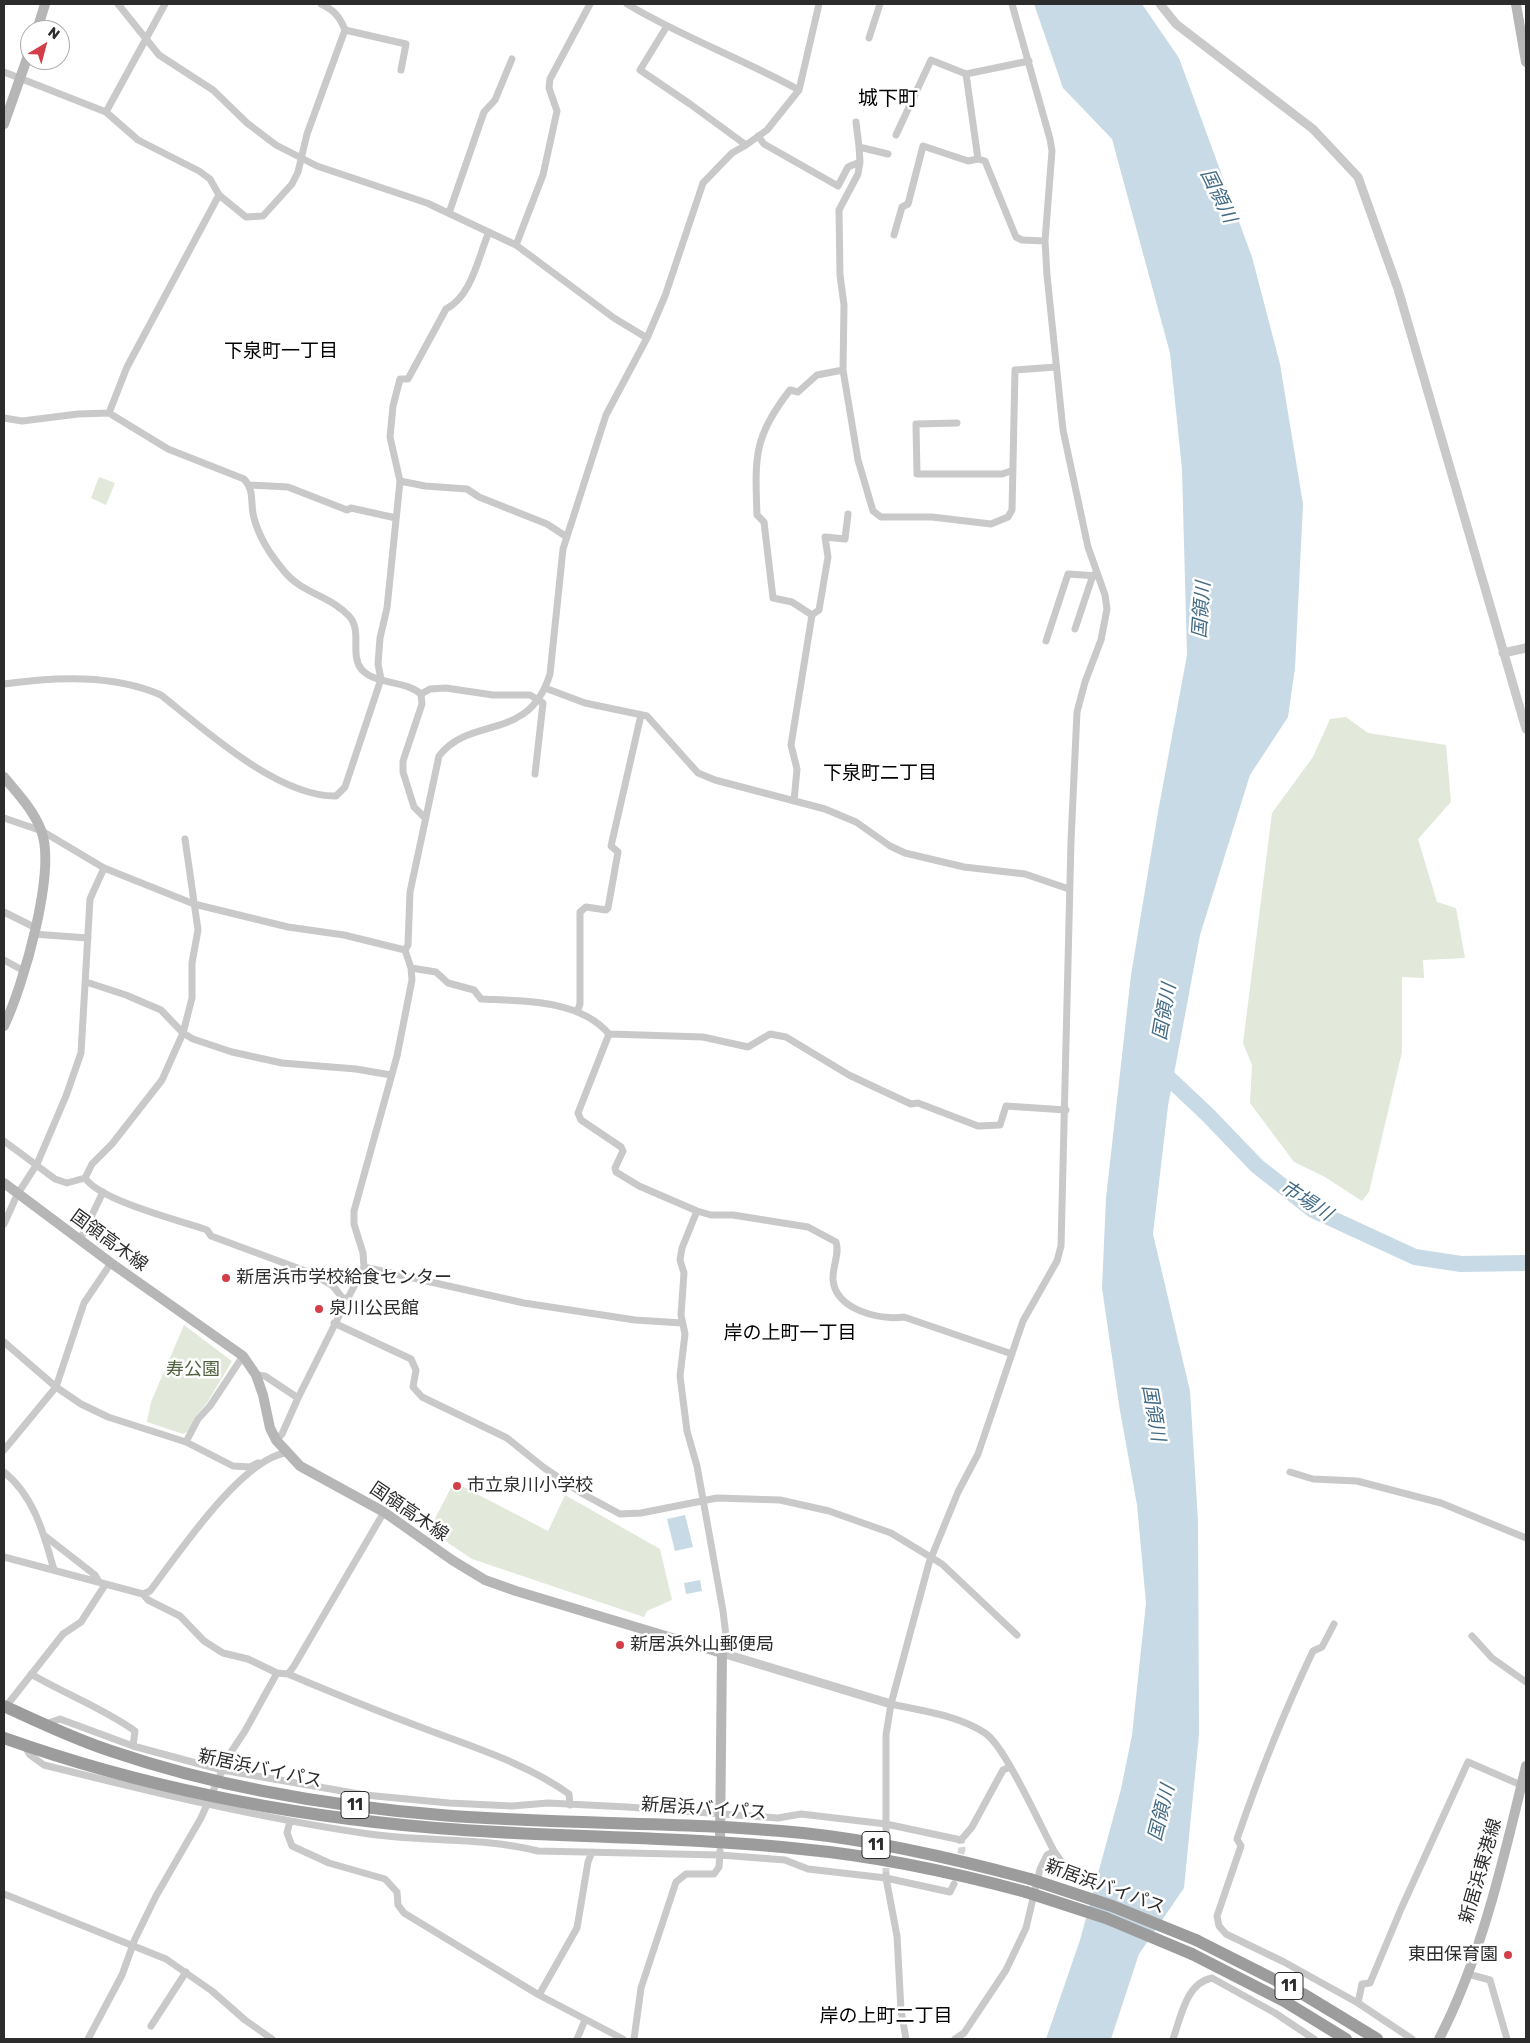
<!DOCTYPE html>
<html>
<head>
<meta charset="utf-8">
<style>
	body { margin:0 }
	#map { position:relative; width:1530px; height:2043px; overflow:hidden; background:#fff; font-family:Rubik,sans-serif }
	canvas { display:block }
	.frame { position:absolute; inset:0; border:5px solid #2c2c2c; pointer-events:none }
	.north { position:absolute; left:20px; top:20px; width:50px; height:50px; box-sizing:border-box; background:#fff; border:1px solid #ababab; border-radius:50%; rotate:37deg; font-size:14px; font-weight:700; line-height:20px; text-align:center; color:#2c2c2c }
	.north::after { content:''; display:block; margin:auto; width:18px; height:22px; background:#d33e48; clip-path:polygon(50% 0,100% 100%,50% 72%,0 100%) }
</style>
</head>
<body>
<div id="map">
<canvas width="1530" height="2043"></canvas>
<div class="frame"></div>
<div class="north">N</div>
</div>
<script>
const g = document.querySelector('canvas').getContext('2d');
g.lineJoin = 'round';
function fillPath(path, color) {
  g.fillStyle = color;
  g.fill(path, 'evenodd');
}
function strokePath(path, color, width, dash) {
  g.strokeStyle = color;
  g.lineWidth = width;
  g.lineCap = dash ? 'butt' : 'round';
  g.setLineDash(dash || []);
  g.stroke(path);
}
function label(font, color, halo, rows, align = 'center') {
  g.font = font + ' Rubik,"Noto Sans JP",sans-serif';
  g.lineWidth = 5;
  g.setLineDash([]);
  g.textBaseline = 'middle';
  g.strokeStyle = halo;
  g.fillStyle = color;
  for (const [text, x, y, turn = 0] of rows) {
    g.save();
    g.translate(x, y);
    g.rotate((+turn || 0) * Math.PI / 180);
    g.textAlign = isNaN(turn) ? turn : align;
    if (halo) g.strokeText(text, 0, 0);
    g.fillText(text, 0, 0);
    g.restore();
  }
}
fillPath(new Path2D(`
	M 99,477 L 115,483 L 106,505 L 91,498 Z
	M 1346,717 L 1368,733 L 1446,745 L 1451,802 L 1418,839 L 1437,902 L 1456,908 L 1465,958 L 1423,960 L 1424,978 L 1402,977 L 1402,1052 L 1369,1192 L 1362,1201 L 1325,1177 L 1294,1162 L 1250,1103 L 1252,1065 L 1243,1043 L 1272,813 L 1313,757 L 1330,719 Z
	M 184,1325 L 232,1361 L 207,1403 L 195,1417 L 189,1431 L 183,1434 L 147,1422 L 151,1402 Z
	M 454,1482 L 548,1531 L 565,1495 L 660,1549 L 672,1600 L 647,1611 L 644,1617 L 472,1559 L 429,1530 Z`), '#e2e8da');
fillPath(new Path2D(`
	M 1034,4 L 1142,4 L 1179,58 L 1252,257 L 1280,364 L 1303,504 L 1295,668 L 1288,717 L 1250,775 L 1200,935 L 1168,1106 L 1153,1234 L 1190,1391 L 1198,1521 L 1199,1734 L 1184,1888 L 1139,1954 L 1111,2039 L 1046,2039 L 1080,1940 L 1121,1789 L 1132,1735 L 1146,1603 L 1137,1505 L 1119,1405 L 1102,1288 L 1106,1198 L 1131,975 L 1158,812 L 1187,655 L 1182,469 L 1170,353 L 1112,139 L 1063,88 Z
	M 685,1515 L 693,1547 L 675,1551 L 667,1519 Z
	M 700,1580 L 702,1591 L 686,1594 L 684,1583 Z`), '#c8dae6');
strokePath(new Path2D(`
	M 1156,1066 L 1208,1115 L 1257,1166 L 1313,1210 L 1415,1257 L 1461,1264 L 1526,1263`), '#c8dae6', 16);
strokePath(new Path2D(`
	M 958,1864 L 962,1849 L 961,1840
	M 886,1875 L 886,1832`), '#d5d5d5', 7, [7, 3.5]);
strokePath(new Path2D(`
	M 118,4 L 159,55 L 213,90 L 247,123 L 276,145 L 317,166 L 427,203 L 516,245 L 614,318 L 647,338
	M 321,4 C 334,10 340,17 345,30
	M 627,4 C 682,37 743,59 799,90
	M 667,26 L 640,70 L 690,104 L 746,145 L 767,130 L 799,90 L 819,4
	M 869,38 L 880,4
	M 4,72 L 106,112 L 138,140 L 199,171 L 210,179 L 219,195 L 246,217 L 263,216 L 292,184 L 298,172 L 307,134 L 345,30 L 406,44 L 401,70
	M 106,112 L 165,4
	M 856,122 L 859,147 L 888,154
	M 896,135 L 931,60 L 966,74 L 1029,61
	M 758,136 L 764,144 L 838,186 L 848,167 L 860,162
	M 859,147 L 860,162 L 858,174 L 839,210 L 840,275 L 844,305 L 843,370 L 858,460 L 873,511 L 881,517 L 932,517 L 991,524 L 1008,517 L 1012,510 L 1015,370 L 1056,367
	M 978,159 L 985,161 L 1016,237 L 1022,240 L 1045,241
	M 449,213 L 484,112 L 495,100 L 512,59
	M 894,235 L 902,207 L 908,204 L 923,146 L 968,161 L 978,159 L 966,74
	M 516,245 L 543,175 L 557,111 L 549,88 L 550,79 L 590,4
	M 109,413 L 127,367 L 219,195
	M 4,418 L 22,421 L 78,414 L 109,413 L 168,449 L 244,479 C 255,490 250,505 254,518 C 259,537 272,557 284,571 C 301,593 331,596 349,616 C 363,631 349,655 362,670 C 377,685 405,680 421,694 L 430,689 L 446,688 L 493,695 L 530,695 L 543,703 L 535,774
	M 957,423 L 916,424 L 917,474 L 1002,474 L 1011,471
	M 400,481 L 425,486 L 467,489 L 479,497 L 547,524 L 567,537
	M 250,485 L 288,487 L 347,510 L 351,508 L 396,518
	M 812,615 L 819,610 L 828,557 L 825,537 L 845,539 L 848,514
	M 1075,629 L 1093,575
	M 1046,641 L 1068,574 L 1098,576
	M 4,684 C 55,677 113,674 161,695 C 205,730 278,797 336,796 L 345,787 L 381,679 L 378,664 L 380,638 L 387,608 L 400,481 L 390,437 L 393,406 L 400,379 L 408,379 L 446,309 C 472,296 478,257 489,232
	M 545,688 L 585,703 L 647,716 L 698,773 L 715,780 L 825,809 L 856,822 L 890,846 L 905,853 L 964,867 L 1025,874 L 1069,889
	M 421,694 L 422,704 L 403,761 L 403,772 L 414,807 L 425,818
	M 794,801 L 797,769 L 791,745 L 812,615 L 792,602 L 773,598 L 764,522 L 757,515 C 755,458 753,437 790,390 L 798,392 L 817,375 L 843,370
	M 4,818 L 42,831 L 104,868 L 194,904 L 288,927 L 344,935 L 405,950
	M 4,912 L 34,927
	M 33,934 L 88,938
	M 4,960 L 24,971
	M 411,968 L 436,972 L 448,983 L 474,990 L 481,999 C 522,1001 579,999 609,1034 L 703,1037 L 748,1047 L 770,1034 L 786,1037 L 849,1075 L 885,1092 L 911,1104 L 918,1103 L 978,1126 L 1000,1125 L 1006,1106 L 1066,1110
	M 86,982 L 126,995 L 161,1010 L 183,1033 L 193,1039 L 232,1052 L 282,1063 L 356,1069 L 391,1075
	M 577,1012 L 580,1004 L 580,912 L 586,907 L 606,910 L 608,908 L 618,852 L 611,846 L 641,715
	M 609,1034 L 578,1113 L 581,1120 L 621,1147 L 623,1151 L 615,1168 L 616,1172 L 639,1186 L 697,1211 L 711,1215 L 733,1215 L 808,1227 L 836,1242 C 840,1254 832,1267 833,1280 C 836,1310 879,1320 904,1317 L 1012,1354
	M 4,1141 L 55,1179 L 67,1183 L 85,1178 C 101,1201 178,1220 207,1230 L 211,1236 L 311,1273 L 333,1286 L 344,1300
	M 85,1178 L 92,1164 L 112,1144 L 162,1080 L 183,1033 L 192,998 L 192,963 L 198,930 L 185,839
	M 697,1211 L 682,1248 L 680,1260 L 684,1273 L 681,1315 L 685,1334 L 680,1376 L 687,1431 L 697,1466 L 723,1611 L 726,1636 L 722,1653
	M 4,1224 L 17,1195 L 37,1164 L 66,1096 L 81,1053 L 90,899 L 104,868
	M 80,1240 L 103,1192
	M 364,1267 L 524,1303 L 635,1320 L 682,1323
	M 334,1323 L 411,1359 L 416,1370 L 413,1387 L 422,1397 L 507,1438 L 543,1467 L 583,1494 L 620,1514 L 641,1513 L 717,1498 L 780,1500 L 829,1511 L 891,1533 L 942,1564 L 1017,1635
	M 4,1342 L 56,1387 L 81,1404 L 108,1417 L 186,1442 L 233,1466 L 250,1467 L 258,1463
	M 256,1375 L 265,1376 L 298,1398 L 282,1434 L 276,1440
	M 298,1398 L 343,1308 L 344,1300 L 349,1296 L 364,1267 L 363,1253 L 354,1224 L 354,1211 L 397,1056 L 412,980 L 411,968 L 405,950 L 408,945 L 410,892 L 439,756 C 470,715 529,743 550,674 L 563,549 L 606,415 L 647,338 L 665,296 L 703,183 L 732,153 L 746,145
	M 186,1442 L 198,1419 L 210,1406 L 243,1356
	M 4,1450 L 56,1387 L 84,1303 L 111,1263
	M 4,1472 C 34,1496 44,1534 54,1570
	M 1290,1472 L 1313,1479 L 1357,1481 L 1441,1503 L 1526,1538
	M 45,1536 L 95,1575 L 99,1582
	M 4,1557 L 143,1594 L 150,1591 C 178,1554 240,1461 285,1453
	M 143,1594 L 148,1600 L 180,1616 L 204,1641 L 223,1653 L 248,1659 L 277,1673
	M 1334,1624 L 1322,1647 L 1313,1651 C 1284,1712 1259,1775 1237,1839 L 1241,1846 L 1217,1916 L 1219,1926 L 1226,1934 L 1284,1962 L 1358,2003 L 1412,2039
	M 1472,1636 L 1492,1658 L 1526,1682
	M 31,1674 C 65,1694 103,1708 135,1731 L 133,1746
	M 288,1674 C 333,1693 377,1711 423,1728 C 472,1747 526,1763 569,1794 L 570,1805
	M 891,1704 C 922,1711 958,1715 985,1733 C 1005,1746 1041,1827 1054,1851 L 1047,1855 L 1040,1869 L 1026,1928 L 1006,1970 L 964,2033 L 955,2039
	M 4,1709 L 63,1634 L 81,1622 L 105,1585
	M 46,1724 L 60,1719 L 133,1746 L 222,1770 L 365,1795 L 449,1803 L 512,1806 L 548,1803 L 627,1807 L 778,1818 L 801,1814 L 886,1824 L 961,1840 L 972,1827 L 1003,1770 L 1010,1767
	M 24,1745 L 30,1755 L 44,1765 C 152,1792 259,1818 369,1834 C 425,1842 483,1837 538,1851 L 720,1855 L 785,1860 L 808,1869 L 886,1878 L 886,1875
	M 290,1821 L 287,1833 L 292,1846 L 329,1863 L 385,1879 L 397,1892 L 398,1905 L 404,1913 L 539,1995 L 623,2039
	M 886,1832 L 886,1735 L 891,1704 L 929,1563 L 958,1492 L 978,1454 L 1023,1321 L 1057,1261 L 1061,1246 L 1071,841 L 1077,712 L 1085,682 L 1101,640 L 1107,609 L 1105,595 L 1088,547 L 1063,430 L 1047,275 L 1045,241 L 1052,151 L 1050,139 L 1012,4
	M 1054,1851 L 1066,1868 L 1072,1872
	M 4,1894 L 166,1959 L 212,1991 L 245,2020 L 272,2039
	M 1468,1974 L 1490,1980 L 1507,2039
	M 539,1995 L 577,1928 L 588,1862 L 592,1852
	M 1358,2003 L 1362,1984 L 1370,1983 L 1401,1909 L 1468,1762 L 1521,1785
	M 151,2026 L 186,1972
	M 88,2039 L 122,1975 L 135,1939 L 156,1896 L 201,1818 L 229,1755 L 245,1731 L 277,1673 L 288,1674 L 294,1666 L 384,1512
	M 577,2039 L 585,2020
	M 634,2039 L 641,1988 L 676,1882 L 686,1874 L 714,1874 L 719,1867 L 720,1851
	M 906,2039 L 901,2010 L 897,1936 L 886,1878 L 950,1892 L 954,1884
	M 1173,2039 C 1181,2017 1186,1983 1212,1978 L 1275,2013 L 1314,2039`), '#c9c9c9', 7);
strokePath(new Path2D(`
	M 1160,4 L 1176,24 L 1313,129 L 1358,177 L 1398,289 L 1526,729
	M 1503,653 L 1526,648
	M 722,1653 L 891,1704`), '#c9c9c9', 9);
strokePath(new Path2D(`
	M 1516,4 L 1526,62
	M 37,30 L 45,4
	M 4,124 L 30,50
	M 4,777 C 17,793 33,809 41,830 C 57,870 23,987 4,1026
	M 4,1183 L 111,1263 L 243,1356 L 256,1375 L 263,1395 L 270,1428 L 276,1440 L 300,1466 L 384,1512 L 452,1560 L 485,1580 L 516,1591 L 722,1653 L 720,1843
	M 1439,2039 C 1481,1959 1505,1854 1526,1766`), '#b6b6b6', 10);
strokePath(new Path2D(`
	M 4,1706 C 39,1722 74,1739 111,1751 C 216,1787 330,1806 441,1815 C 561,1825 683,1821 803,1833 C 880,1841 956,1859 1030,1879
	M 4,1738 C 142,1787 290,1816 436,1828 C 557,1838 680,1836 801,1849 C 877,1856 952,1872 1026,1892
	M 1196,1940 L 1303,1994 L 1377,2039
	M 1192,1954 L 1284,2001 L 1346,2039`), '#9c9c9c', 12);
strokePath(new Path2D(`
	M 1030,1879 L 1112,1906 L 1196,1940
	M 1026,1892 L 1106,1918 L 1192,1954`), '#9c9c9c', 12);
for (const [x, y, r, color] of [
	[226,1278,5,"#d33e48"],
	[319,1309,5,"#d33e48"],
	[457,1486,5,"#d33e48"],
	[620,1645,5,"#d33e48"],
	[1508,1955,5,"#d33e48"]
]) {
  const dot = new Path2D();
  dot.arc(x, y, r, 0, 2 * Math.PI);
  g.fillStyle = color;
  g.fill(dot);
  strokePath(dot, '#fff', 2);
}
for (const [x, y, w] of [
	[355,1805,28],
	[876,1845,28],
	[1289,1986,28]
]) {
  const box = new Path2D();
  box.roundRect(x - w / 2, y - 13.5, w, 27, 4);
  g.fillStyle = '#fff';
  g.fill(box);
  strokePath(box, '#2c2c2c', 1);
}
label('bold 16px', '#2c2c2c', null, [
	["11",355,1805],
	["11",876,1845],
	["11",1289,1986]
]);
label('18px', '#2c2c2c', '#fff', [
	["国領高木線",109,1241,36],
	["国領高木線",409,1512,34],
	["新居浜バイパス",260,1769,12],
	["新居浜バイパス",704,1809,4],
	["新居浜東港線",1481,1871,-74],
	["新居浜バイパス",1105,1887,20]
]);
label('18px', '#2c2c2c', '#fff', [
	["新居浜市学校給食センター",236,1278],
	["泉川公民館",329,1309],
	["市立泉川小学校",467,1486],
	["新居浜外山郵便局",630,1645],
	["東田保育園",1498,1955,"right"]
], 'left');
label('18px', '#4f623e', '#fff', [
	["寿公園",193,1370]
]);
label('italic 19px', '#436b85', '#fff', [
	["国領川",1218,196,64],
	["国領川",1202,610,-86],
	["国領川",1165,1012,-80],
	["市場川",1306,1201,33],
	["国領川",1153,1413,80],
	["国領川",1162,1813,-76]
]);
label('19px', '#000', '#fff', [
	["下泉町一丁目",281,352],
	["下泉町二丁目",880,774],
	["岸の上町一丁目",790,1334],
	["岸の上町二丁目",886,2017]
]);
label('20px', '#000', '#fff', [
	["城下町",888,99]
]);
</script>
</body>
</html>
